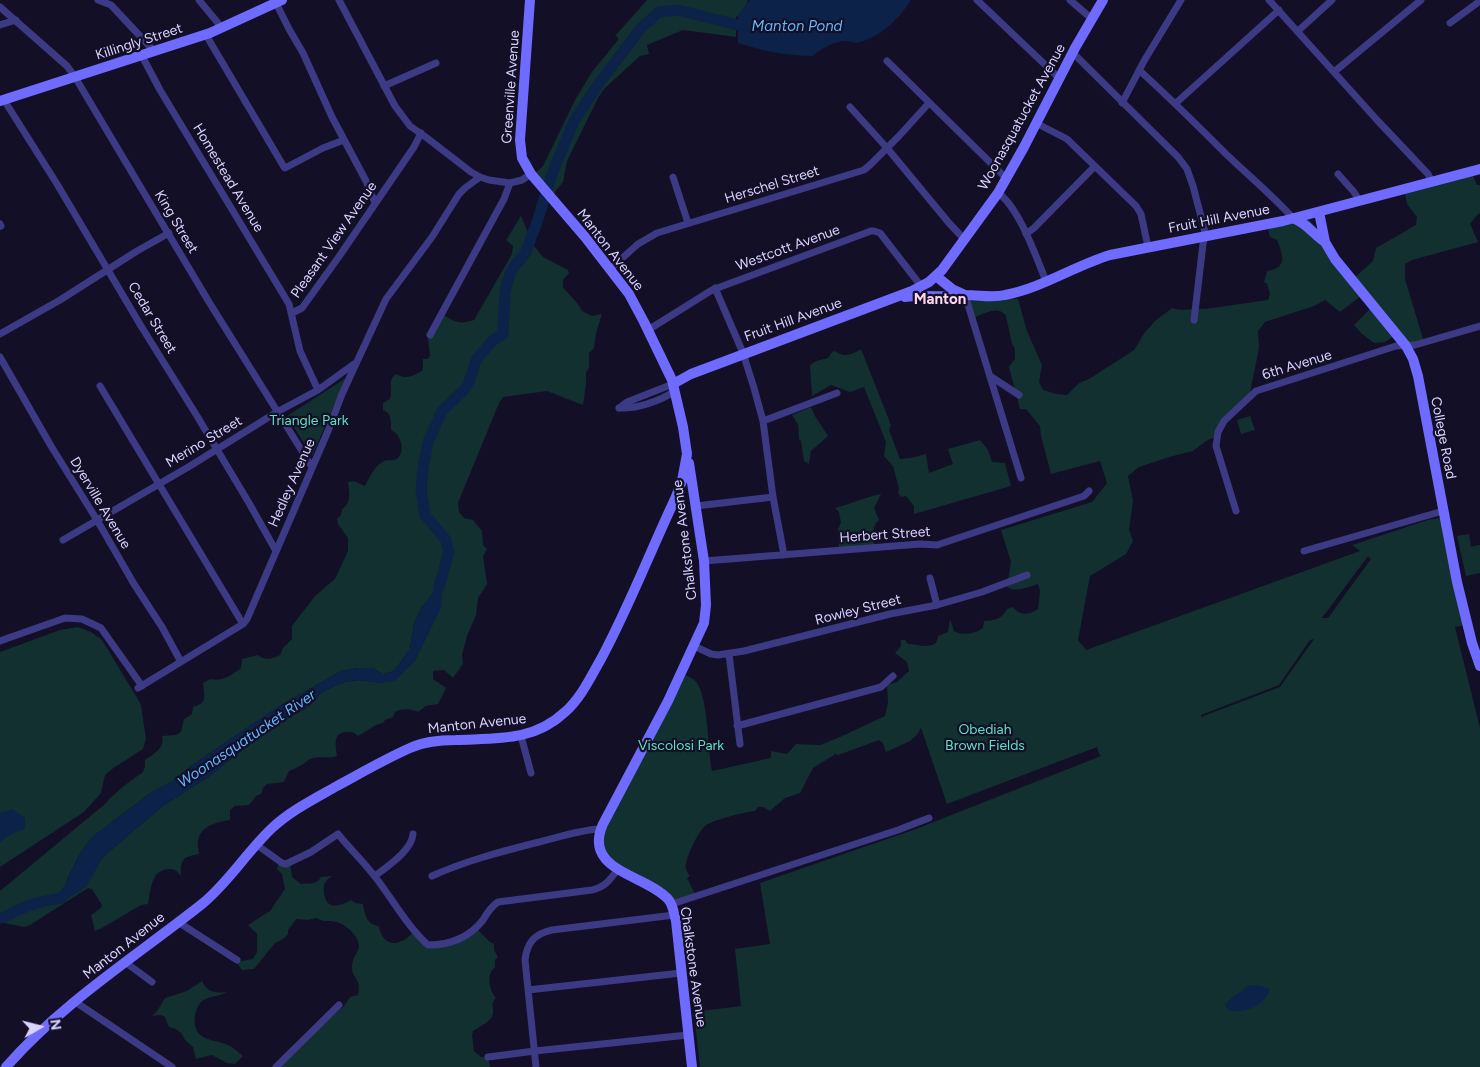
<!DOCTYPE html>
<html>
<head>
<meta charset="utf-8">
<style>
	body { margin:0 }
	#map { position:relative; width:1480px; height:1067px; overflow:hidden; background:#130f26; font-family:Figtree,sans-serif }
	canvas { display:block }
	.north { position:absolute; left:15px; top:1002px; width:50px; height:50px; -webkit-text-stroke:4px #130f26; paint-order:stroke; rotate:82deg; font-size:14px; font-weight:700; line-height:20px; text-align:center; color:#d9d4ff }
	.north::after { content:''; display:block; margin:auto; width:18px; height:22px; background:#d9d4ff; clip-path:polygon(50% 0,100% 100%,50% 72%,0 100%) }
</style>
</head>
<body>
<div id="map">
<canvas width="1480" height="1067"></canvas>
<div class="north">N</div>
</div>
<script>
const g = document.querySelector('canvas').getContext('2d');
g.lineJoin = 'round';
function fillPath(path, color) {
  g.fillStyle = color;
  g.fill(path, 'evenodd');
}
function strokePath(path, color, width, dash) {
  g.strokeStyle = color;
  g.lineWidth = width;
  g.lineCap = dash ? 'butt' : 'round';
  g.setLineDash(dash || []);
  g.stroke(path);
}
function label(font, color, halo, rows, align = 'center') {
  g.font = font + ' Figtree,sans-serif';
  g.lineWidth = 4.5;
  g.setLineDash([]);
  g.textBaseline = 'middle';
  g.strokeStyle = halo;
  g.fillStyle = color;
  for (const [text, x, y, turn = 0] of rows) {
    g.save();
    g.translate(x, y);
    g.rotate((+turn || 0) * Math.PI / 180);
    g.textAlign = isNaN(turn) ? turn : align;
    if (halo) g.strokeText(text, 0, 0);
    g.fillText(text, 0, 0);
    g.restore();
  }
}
fillPath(new Path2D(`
	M 647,0 L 748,0 L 743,13 L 736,17 L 736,37 L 683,30 L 647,45 L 649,54 L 640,56 L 605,88 L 599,96 L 567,161 L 563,182 L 551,197 L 531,177 L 543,166 L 575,100 L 592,72 L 618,40 L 618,37 L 615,36 Z
	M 1472,173 L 1477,185 L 1480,185 L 1480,213 L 1477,215 L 1470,224 L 1478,242 L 1412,260 L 1405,264 L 1405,279 L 1423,339 L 1422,341 L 1411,344 L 1396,335 L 1385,342 L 1374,343 L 1361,333 L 1354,325 L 1374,305 L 1365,293 L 1340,312 L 1325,300 L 1314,306 L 1265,322 L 1258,331 L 1259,348 L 1249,398 L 1239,406 L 1215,437 L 1206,441 L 1193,451 L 1169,457 L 1139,467 L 1128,476 L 1133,501 L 1129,530 L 1133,541 L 1126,554 L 1090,576 L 1078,640 L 1086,650 L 1360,551 L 1352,545 L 1428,520 L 1441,518 L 1466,625 L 1455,627 L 1480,728 L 1480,1067 L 700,1067 L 694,1012 L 741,1006 L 735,949 L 770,944 L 760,883 L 916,829 L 1101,756 L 1099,754 L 1097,747 L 947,804 L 921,728 L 917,735 L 910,741 L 886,752 L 883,743 L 879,740 L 841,754 L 837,755 L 835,753 L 834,755 L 813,768 L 800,793 L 785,798 L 770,811 L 763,807 L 758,807 L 755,811 C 745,812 712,820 705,826 C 698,832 684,860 686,869 C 686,870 689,875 690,876 L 687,878 L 696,896 L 669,906 L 666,900 L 608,864 L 599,831 L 631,775 L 635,774 L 686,675 C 689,677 694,679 696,682 C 708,694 708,753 712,771 L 771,758 L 771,751 L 787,754 L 796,744 L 820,745 L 840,737 L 885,716 L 888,703 L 887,685 L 897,682 L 909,671 L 907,662 L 895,653 L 901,646 L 901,640 L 905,640 L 908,644 C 919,644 926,649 936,643 L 938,636 L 948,632 L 950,619 L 954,631 C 962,636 975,634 983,628 L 984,621 C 994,621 1002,619 1007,609 L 1013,607 C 1020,616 1029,615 1038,609 L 1040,591 L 1038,584 C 1028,587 1016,593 1007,587 L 1011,562 L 1001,530 L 1092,502 L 1107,483 L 1100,461 L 1051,474 L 1041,436 L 1040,426 L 1026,409 L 1020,409 L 1009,367 L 1015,359 L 1015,349 L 1012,344 L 1006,316 C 998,304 982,315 971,319 L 966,298 L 1018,299 L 1027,331 L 1042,365 L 1039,382 L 1043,390 L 1057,394 L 1067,395 L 1079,383 L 1089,379 L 1134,350 L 1145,332 L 1156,320 L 1172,308 C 1183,312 1194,308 1205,309 L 1268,300 L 1270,294 L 1267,284 L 1264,282 L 1267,271 C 1288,268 1283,255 1277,240 L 1270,237 L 1267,225 L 1306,215 L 1353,279 L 1373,261 L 1376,248 L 1416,225 L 1417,217 L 1407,204 L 1405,193 ZM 1368,556 L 1371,559 L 1328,618 L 1322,618 ZM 1314,639 L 1280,687 L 1201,717 L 1201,715 L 1279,685 L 1310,640 Z
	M 521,216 L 534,246 L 543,257 L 568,270 L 569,273 L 563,280 L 563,287 C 570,296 577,301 582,311 L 592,316 L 602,314 L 596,333 L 594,348 L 589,353 L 589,368 L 586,372 L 586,384 L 583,405 L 547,391 L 503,397 L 499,403 L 458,503 L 459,512 L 464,518 L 473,520 L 482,531 L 483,545 L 487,549 L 483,556 L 487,584 L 478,598 L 476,615 L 467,636 L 462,655 L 463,664 L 453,678 L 444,670 L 433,671 L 433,679 L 446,688 L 438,704 L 426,706 L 418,712 C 410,709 403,708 395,712 L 393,717 L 385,720 L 383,723 L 376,725 L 358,736 C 354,732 352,732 346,732 C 332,733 336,746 337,756 C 327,759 323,756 313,758 C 308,759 307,762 303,764 C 299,767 293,769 289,771 L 284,782 L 267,784 L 263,788 L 261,794 L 256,796 L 249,805 L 235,806 L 230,810 L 230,820 C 217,822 200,826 198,841 C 197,845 199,850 199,854 C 184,857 180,858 181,875 L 180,875 C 177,871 175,869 170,869 C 151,869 151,889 148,904 L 141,905 L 100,929 L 95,931 L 91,915 L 101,908 L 102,905 L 92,889 L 88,888 L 30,925 L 24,927 L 0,922 L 0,891 L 105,804 L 109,799 L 125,785 L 143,772 L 145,766 L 145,760 C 154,754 165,748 162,736 L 176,735 L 181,732 L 184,719 L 192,714 L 193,707 C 208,703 204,696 203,683 L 210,679 C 222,682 232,675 241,668 L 242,659 L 258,655 C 264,661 273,659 280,655 L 283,648 L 292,639 L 292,626 L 315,596 L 335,579 L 348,551 L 348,538 L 338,524 L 337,519 L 341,515 L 342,509 C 352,503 349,492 348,482 L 354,481 L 365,486 C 369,478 375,465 384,461 C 389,459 395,462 399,457 C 405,449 400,433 391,430 C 391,422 392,413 383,410 L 383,403 L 390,399 C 393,390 387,380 396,374 C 406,380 414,376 423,370 L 423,359 L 427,359 L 430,356 L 428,339 L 442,314 C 455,322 459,325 474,320 L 512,254 L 513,246 L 506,240 ZM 442,574 L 441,607 L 414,662 L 381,683 L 359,680 L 344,682 L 322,692 L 307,708 L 271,727 L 210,776 L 164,805 L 103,857 L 62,898 L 66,882 L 79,855 L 91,838 L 153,791 L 171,782 L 195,763 L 278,707 L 341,671 L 359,668 L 372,668 L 383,674 L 394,671 L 410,649 L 414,624 L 422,607 L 436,589 Z
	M 861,349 L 891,425 L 889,430 L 900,459 L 911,458 L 926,454 L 929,473 L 953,464 L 948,449 L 980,440 L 988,450 L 992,462 L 1005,463 L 1011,486 L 914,514 L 914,506 L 906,496 L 901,497 L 898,493 L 899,489 L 893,466 L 884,456 L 886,442 L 864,387 L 850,392 L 831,385 L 812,396 L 810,365 L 816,361 L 828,358 L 832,352 L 835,351 C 843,358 852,355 861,349 Z
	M 346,378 L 312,456 L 287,416 Z
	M 811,407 L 815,416 L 828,436 L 811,451 L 809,464 L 804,461 L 801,441 L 799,439 L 798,424 L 792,415 Z
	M 1250,416 L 1255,430 L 1241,434 L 1237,420 Z
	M 881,494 L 874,508 L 879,520 C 870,528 874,538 875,548 L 839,551 L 838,529 L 841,523 L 839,512 L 835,508 C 851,504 865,497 881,494 Z
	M 1469,534 L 1471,546 L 1469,547 L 1480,545 L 1480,573 L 1466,576 L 1457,536 Z
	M 78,627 L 91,632 L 102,640 L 136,696 L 141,705 L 146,739 L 143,749 L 112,769 L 105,775 L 101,793 L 84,812 L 0,867 L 0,652 L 60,630 Z
	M 279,862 L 290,863 L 292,877 L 301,884 C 308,883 317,885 321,877 L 332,876 C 329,878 325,881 324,885 C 323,887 324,890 324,893 C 326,910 339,907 351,900 L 355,903 L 363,904 C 365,915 366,924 379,926 C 381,938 388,947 402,941 C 406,940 411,934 414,931 L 429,945 L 440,944 L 476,928 L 490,942 L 494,944 L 494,950 L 498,957 L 495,960 L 495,967 C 486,974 489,990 496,998 C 490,1003 494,1007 493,1014 C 490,1023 480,1026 473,1031 L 472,1035 L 474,1051 L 481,1057 L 488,1057 L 490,1067 L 275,1067 L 344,1006 L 350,997 L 358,995 C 362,978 351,978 352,966 C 352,959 357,954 359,947 C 360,937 346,924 336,922 C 329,920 324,923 317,918 L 307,920 L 296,919 L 288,930 L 288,934 L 283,939 L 275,943 L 254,969 L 242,970 L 236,962 L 253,959 L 257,952 L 257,934 L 248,925 L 270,911 L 285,889 L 282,874 L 277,869 Z
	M 202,981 C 208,993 215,993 227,992 C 219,997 208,996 202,1001 C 198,1004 196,1011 195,1015 C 192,1041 210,1038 228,1045 C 233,1047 238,1052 243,1056 L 235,1064 L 227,1063 L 212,1055 L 196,1059 L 193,1047 L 185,1040 L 181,1033 L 176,1029 L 169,1027 L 165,1017 L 161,1015 L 152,1016 L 157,1011 L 165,998 L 187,991 Z`), '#12302f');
fillPath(new Path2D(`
	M 750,0 L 911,0 C 900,18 882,36 860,42 C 855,44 850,41 845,41 C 833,42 822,48 813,56 C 787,56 763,51 738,43 L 738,15 Z
	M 443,572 L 441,607 L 414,662 L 395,681 L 381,683 L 359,680 L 344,682 L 322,692 L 307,708 L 271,727 L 210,776 L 164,805 L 103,857 L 86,887 L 72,896 L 62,898 L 66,882 L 79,855 L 91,838 L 153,791 L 171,782 L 195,763 L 278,707 L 341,671 L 359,668 L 372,668 L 383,674 L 394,671 L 410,649 L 414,624 L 422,607 L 436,589 Z
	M 12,809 L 25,818 L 25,829 L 11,834 L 0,842 L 0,813 Z
	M 1258,985 L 1269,989 C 1268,1005 1241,1016 1227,1009 L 1225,1004 C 1232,997 1240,993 1247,986 Z`), '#0c2248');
strokePath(new Path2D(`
	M 439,587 L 449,552 L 446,540 L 425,515 L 421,490 L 423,468 L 428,442 L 442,411 L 465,389 L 469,382 L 476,360 L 492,341 L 503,334 L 505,291 L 510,274 L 515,265 L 525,254 L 537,222 L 552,174 L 574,121 L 597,86 L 641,28 L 659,12 L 678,10 L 738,25 L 752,26
	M 0,918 C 8,917 11,913 18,910 C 32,903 47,900 62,898 L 71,886`), '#0c2248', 11);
strokePath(new Path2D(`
	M 98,0 L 111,5 L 154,51
	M 199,0 L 222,28
	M 339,0 L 395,106 L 410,126 L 427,138 L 471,172 L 480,177 L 489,180 L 510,183 L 522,180 L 531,174
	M 977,0 L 1059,78
	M 1070,0 L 1092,19
	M 1269,0 L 1377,120 L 1428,174 L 1432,182
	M 276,3 L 289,29 L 303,53 L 332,117 L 366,181 L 375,203
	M 0,7 L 67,66 L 75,77 L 209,302 L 312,467
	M 1450,23 L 1480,1
	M 0,25 L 16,20
	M 1298,31 L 1332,0
	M 206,35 L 284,167 L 285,168 L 323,148 L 344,140
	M 1073,53 L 1178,157 L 1187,169 L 1193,186 L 1204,228 L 1205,235 L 1203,244 L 1194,320
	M 142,56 L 160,90 L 289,304 L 300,351 L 318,390
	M 887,61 L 1007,179
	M 1139,70 C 1169,97 1197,125 1226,154 C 1248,175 1272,195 1293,218
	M 1334,72 L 1421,0
	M 384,86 L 436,63
	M 4,100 L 57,184 L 141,326 L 197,416 L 249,503 L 276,551
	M 1122,103 L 1144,61 L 1181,0
	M 1176,103 L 1279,10
	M 850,107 L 887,148 L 949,223 L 964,239
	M 1036,123 L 1067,139 L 1136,206 L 1141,214 L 1148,247
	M 1338,174 L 1354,192 L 1359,200
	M 673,177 L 688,223
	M 998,193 C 1019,207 1036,257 1046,281
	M 0,224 L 1,226
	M 1026,234 L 1034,228 L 1095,166
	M 609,270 L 638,244 L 657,233 L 864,170 L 871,164 L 899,136 L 929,103
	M 715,288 L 743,353 L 754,388 L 763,421 L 773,497 L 784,555
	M 965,295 L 1021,478
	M 292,313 L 302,308 L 338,258 L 414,147 L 421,133
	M 648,330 L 712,290 L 871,231 L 874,231 L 880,233 L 921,286
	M 0,334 L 60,300 L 137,251 L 169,233
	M 430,335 L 504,199 L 510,183
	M 0,357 L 51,446 L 97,520 L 134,584 L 162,627 L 181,662
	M 990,376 L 1019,395
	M 100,386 L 243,624
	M 619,408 L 627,402 L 673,384
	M 619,408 C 637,409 660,401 675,391
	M 763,421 L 837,393
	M 696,506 L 773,497
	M 1236,511 L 1216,446 L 1218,432 L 1224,421 L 1256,391 L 1396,346 L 1415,345 L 1480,326
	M 63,540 L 190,466 L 277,412 L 318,390 L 354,364
	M 1304,551 L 1443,511
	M 704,561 L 920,544 L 937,545 L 1084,496 L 1089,491
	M 930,578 L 937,605
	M 0,641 L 65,618 L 82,619 L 101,628 L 142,686
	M 694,646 L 711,654 L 718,655 L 744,651 L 890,614 L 937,605 L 982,592 L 1027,575
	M 729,654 L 740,744
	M 138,688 L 243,624 L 247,619 L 328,431 L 342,394 L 386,299 L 432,237 L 459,194 L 465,188 L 480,177
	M 737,726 L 881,687 L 893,676
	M 521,736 L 531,773
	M 257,845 L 282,863 L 286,864 L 311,852 L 338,834 C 350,849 364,862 376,878 C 393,900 407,926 428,945 C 451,945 469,938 483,920 C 487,913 492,906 498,902 L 592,890 C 605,887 610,880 618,869
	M 375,876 C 388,866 412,850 413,834
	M 432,876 C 465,861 500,852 535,843 C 556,838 578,830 600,829
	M 672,904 L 898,830 L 929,818
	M 178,922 L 237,960
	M 125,962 L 152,982
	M 528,990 L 681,973
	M 74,1001 L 172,1067
	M 488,1057 L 535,1051 L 688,1035
	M 276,1067 L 339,1005
	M 536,1067 L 525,960 C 527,943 534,934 552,930 L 674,915`), '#3d3a85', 7);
strokePath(new Path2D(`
	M 0,101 L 210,33 L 282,0
	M 1319,212 L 1325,242 L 1335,259 L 1406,346 L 1413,359 L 1418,376 L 1457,582 L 1472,643 L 1480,666
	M 1293,218 C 1308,224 1313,234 1325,242
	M 936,276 L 952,289 L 965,295
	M 905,297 C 922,295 938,297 955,296 C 959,296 963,295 966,295 C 980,295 992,298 1005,295 C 1042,288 1074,266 1110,255 L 1283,221 L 1480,169
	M 673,384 L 691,374 L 912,291 L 929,282 L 942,270 L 998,193 L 1024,147 L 1075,48 L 1103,0
	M 689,463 L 704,561 L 706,605 L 704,623 L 668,701 L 603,824 C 582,871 645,874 668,899 C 673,904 674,914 676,921 L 692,1067
	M 6,1067 C 62,1003 135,957 202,904 C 228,883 246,853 271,829 C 290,811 314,799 337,786 C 361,773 385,759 410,748 C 425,741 440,740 456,740 C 496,738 533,742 565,712 C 581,698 590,678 601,659 C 629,607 650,552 675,499 L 682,481 L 687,454 L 683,427 L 672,380 L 644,322 L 629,294 L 585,237 L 531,174 L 522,158 L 520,140 L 530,0`), '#6f6bff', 10);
label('14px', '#d9d4ff', '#130f26', [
	["Killingly Street",139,42,-18],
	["Greenville Avenue",511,87,-86],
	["Woonasquatucket Avenue",1022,117,-61],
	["Homestead Avenue",228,178,59],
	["Herschel Street",772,185,-17],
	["Fruit Hill Avenue",1219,219,-11],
	["King Street",176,222,59],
	["Pleasant View Avenue",334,240,-55],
	["Westcott Avenue",788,248,-20],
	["Manton Avenue",610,250,52],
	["Cedar Street",152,318,59],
	["Fruit Hill Avenue",793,320,-20],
	["6th Avenue",1297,365,-17],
	["College Road",1443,438,79],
	["Merino Street",204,442,-31],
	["Hedley Avenue",292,483,-66],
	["Dyerville Avenue",100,503,59],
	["Herbert Street",885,535,-4],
	["Chalkstone Avenue",685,540,-97],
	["Rowley Street",858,610,-14],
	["Manton Avenue",477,724,-6],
	["Manton Avenue",124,946,-38],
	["Chalkstone Avenue",693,967,82]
]);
label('14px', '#5fe0c0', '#130f26', [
	["Triangle Park",309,421],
	["Obediah",985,730],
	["Brown Fields",985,746],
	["Viscolosi Park",681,746]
]);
label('italic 15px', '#62b6ff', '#130f26', [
	["Manton Pond",797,27],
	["Woonasquatucket River",247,739,-34]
]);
label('bold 15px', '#ffd6f0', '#130f26', [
	["Manton",940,300]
]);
</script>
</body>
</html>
